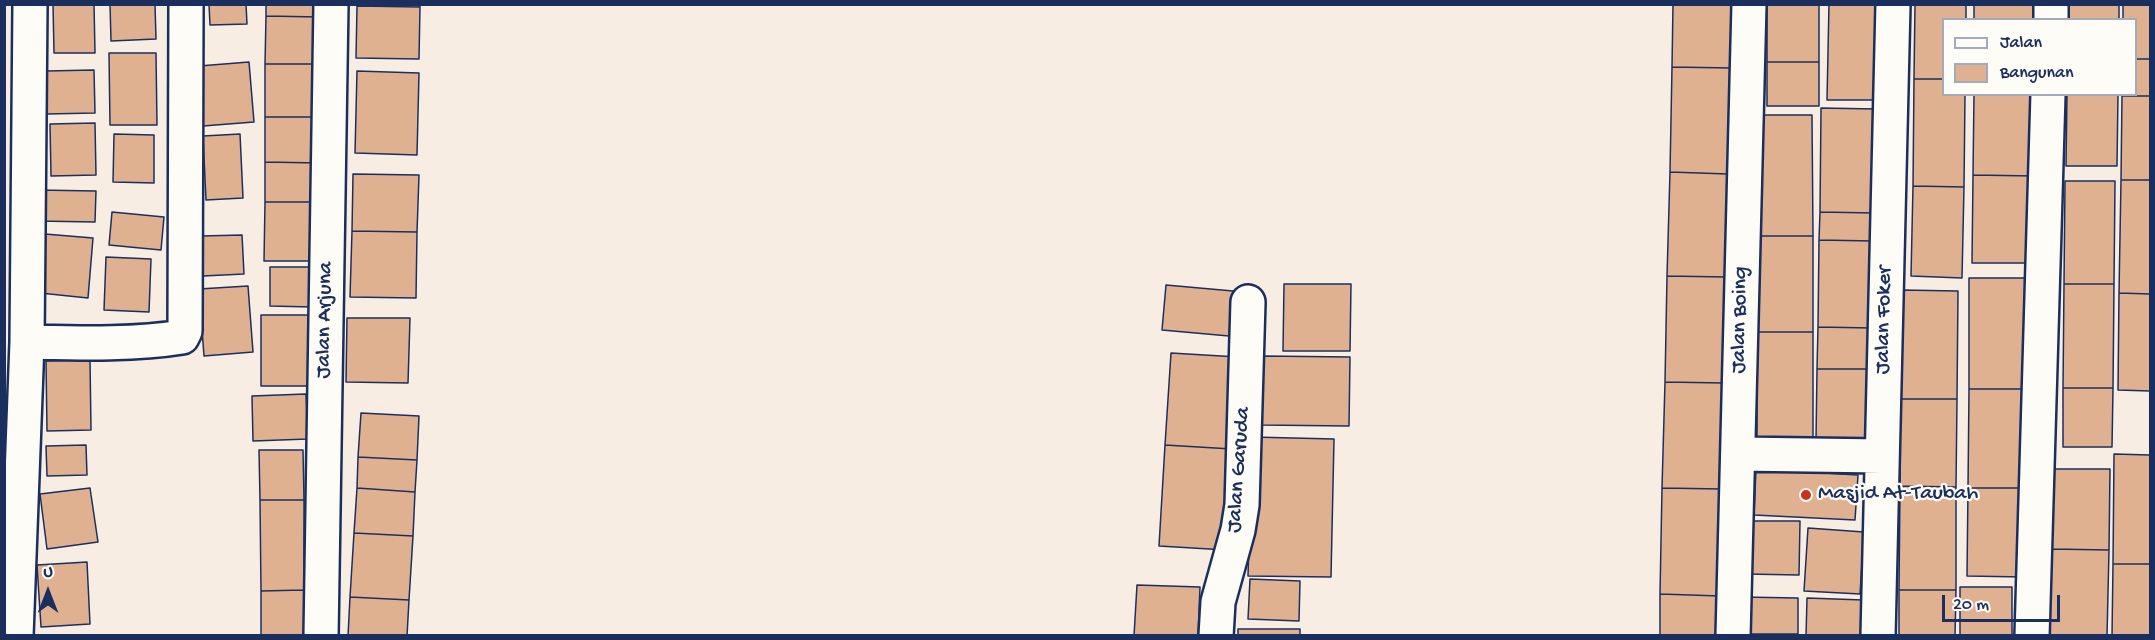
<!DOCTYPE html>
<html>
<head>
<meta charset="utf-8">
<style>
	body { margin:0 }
	#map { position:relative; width:2155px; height:640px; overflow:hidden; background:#f7ede3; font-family:"Gochi Hand",sans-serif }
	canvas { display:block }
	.frame { position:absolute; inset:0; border:6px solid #1b2f5e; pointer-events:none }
	.legend { position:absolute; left:1942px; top:18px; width:195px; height:78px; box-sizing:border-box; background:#fdfcf7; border:2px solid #a3aaba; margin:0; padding:8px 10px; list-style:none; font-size:18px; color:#1b2f5e }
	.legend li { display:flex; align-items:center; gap:12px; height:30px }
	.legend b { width:30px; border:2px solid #a3aaba }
	.north { position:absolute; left:18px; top:562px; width:60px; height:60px; -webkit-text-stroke:4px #fdfcf7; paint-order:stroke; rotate:0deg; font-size:16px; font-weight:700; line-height:24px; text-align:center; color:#1b2f5e }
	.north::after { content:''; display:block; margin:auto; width:21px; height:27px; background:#1b2f5e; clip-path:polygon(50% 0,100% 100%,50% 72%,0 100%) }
	.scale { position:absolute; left:1942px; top:595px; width:118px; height:27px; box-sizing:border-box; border:3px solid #1b2f5e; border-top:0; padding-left:8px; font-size:18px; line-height:21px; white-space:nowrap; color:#1b2f5e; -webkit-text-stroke:4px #fdfcf7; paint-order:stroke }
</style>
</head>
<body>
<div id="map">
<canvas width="2155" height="640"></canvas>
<div class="frame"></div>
<ul class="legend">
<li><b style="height:8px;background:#fdfcf7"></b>Jalan</li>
<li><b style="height:16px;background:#e0b191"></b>Bangunan</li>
</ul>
<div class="north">U</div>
<div class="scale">20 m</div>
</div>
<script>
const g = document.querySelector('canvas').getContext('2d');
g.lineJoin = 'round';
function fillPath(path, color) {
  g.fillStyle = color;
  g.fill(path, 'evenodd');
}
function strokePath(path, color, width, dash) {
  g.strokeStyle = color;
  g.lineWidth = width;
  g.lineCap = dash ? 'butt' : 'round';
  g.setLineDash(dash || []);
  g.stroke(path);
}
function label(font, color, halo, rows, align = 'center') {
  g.font = font + ' "Gochi Hand",sans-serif';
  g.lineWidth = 4.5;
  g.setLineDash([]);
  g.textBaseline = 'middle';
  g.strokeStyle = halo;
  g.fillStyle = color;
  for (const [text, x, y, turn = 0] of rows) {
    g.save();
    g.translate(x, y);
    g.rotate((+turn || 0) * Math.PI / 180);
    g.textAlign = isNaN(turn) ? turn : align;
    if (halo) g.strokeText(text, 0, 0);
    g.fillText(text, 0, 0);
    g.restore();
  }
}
const building = new Path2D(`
	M 53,4 L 94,4 L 95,53 L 54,53 Z
	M 110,4 L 155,4 L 156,39 L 111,41 Z
	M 209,4 L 246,4 L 247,24 L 210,25 Z
	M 266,4 L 320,4 L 319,17 L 266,16 Z
	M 357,4 L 420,4 L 420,7 L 357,6 Z
	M 1673,4 L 1732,4 L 1731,68 L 1672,67 Z
	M 1767,4 L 1819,4 L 1819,62 L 1767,62 Z
	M 1829,4 L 1881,4 L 1880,100 L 1827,100 Z
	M 1915,4 L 1966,4 L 1966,20 L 1944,20 L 1944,79 L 1914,79 Z
	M 1974,4 L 2036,4 L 2036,20 L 1974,20 Z
	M 2068,4 L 2119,4 L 2119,20 L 2068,20 Z
	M 2123,4 L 2150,4 L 2150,59 L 2136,59 L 2136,20 L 2123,20 Z
	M 357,6 L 420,7 L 419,59 L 356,58 Z
	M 266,16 L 319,17 L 319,64 L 265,64 Z
	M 109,53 L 156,53 L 157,125 L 110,125 Z
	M 2136,59 L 2150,59 L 2150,96 L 2122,96 L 2136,94 Z
	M 249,62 L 254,122 L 203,126 L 199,66 Z
	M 1767,62 L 1819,62 L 1819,106 L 1767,106 Z
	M 265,64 L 319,64 L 319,117 L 265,117 Z
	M 1672,67 L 1731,68 L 1728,174 L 1670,172 Z
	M 94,70 L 95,113 L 46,114 L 46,71 Z
	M 357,71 L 419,73 L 417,155 L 355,153 Z
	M 1914,79 L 1944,79 L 1944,94 L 1965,94 L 1964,187 L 1913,186 Z
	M 1974,94 L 2035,94 L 2034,176 L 1973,175 Z
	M 2067,94 L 2118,94 L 2117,166 L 2066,166 Z
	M 2122,96 L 2150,96 L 2150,180 L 2121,180 Z
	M 1821,108 L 1876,109 L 1874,213 L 1820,212 Z
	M 1756,115 L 1812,115 L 1813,236 L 1756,236 Z
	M 265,117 L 319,117 L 318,163 L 265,162 Z
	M 95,123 L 96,175 L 51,176 L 50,124 Z
	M 114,134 L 154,135 L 154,183 L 113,182 Z
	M 240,134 L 243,198 L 206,200 L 203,136 Z
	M 265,162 L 320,163 L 320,202 L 265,202 Z
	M 1670,172 L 1728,174 L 1726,277 L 1667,276 Z
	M 353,174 L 419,175 L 417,232 L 352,231 Z
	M 1973,175 L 2034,176 L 2033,263 L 1972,263 Z
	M 2121,180 L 2150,180 L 2150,294 L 2119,293 Z
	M 2065,181 L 2115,181 L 2114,284 L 2064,284 Z
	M 1913,186 L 1964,187 L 1962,278 L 1911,276 Z
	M 37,190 L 96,191 L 95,222 L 37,221 Z
	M 265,202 L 320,202 L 319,261 L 264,261 Z
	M 112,212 L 164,217 L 161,250 L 109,245 Z
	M 1820,212 L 1874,213 L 1873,241 L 1819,240 Z
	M 352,231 L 417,232 L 416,298 L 350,297 Z
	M 45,234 L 93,238 L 88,298 L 40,293 Z
	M 242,235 L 244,274 L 203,276 L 201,236 Z
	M 1756,236 L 1813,236 L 1813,332 L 1757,332 Z
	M 1819,240 L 1873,241 L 1872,328 L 1818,327 Z
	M 106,257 L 151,259 L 149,312 L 104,310 Z
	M 270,267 L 312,267 L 312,307 L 270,306 Z
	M 1667,276 L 1726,277 L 1724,383 L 1665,382 Z
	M 1969,278 L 2025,278 L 2024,389 L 1969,389 Z
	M 1284,284 L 1351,284 L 1350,351 L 1283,351 Z
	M 2064,284 L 2114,284 L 2113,388 L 2063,388 Z
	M 1166,285 L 1233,291 L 1229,336 L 1162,330 Z
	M 248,286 L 253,352 L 204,356 L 199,289 Z
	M 1901,290 L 1958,291 L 1957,399 L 1900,399 Z
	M 2119,293 L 2150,294 L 2150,391 L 2118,390 Z
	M 261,315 L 311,315 L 311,386 L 261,386 Z
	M 347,318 L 410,318 L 408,383 L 346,382 Z
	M 1818,327 L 1872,328 L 1871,369 L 1817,369 Z
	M 1757,332 L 1813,332 L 1813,441 L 1757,441 Z
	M 1171,353 L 1238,357 L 1232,449 L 1165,445 Z
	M 1262,356 L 1350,357 L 1349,426 L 1261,425 Z
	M 90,360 L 91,430 L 47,431 L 46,361 Z
	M 1817,369 L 1871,369 L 1870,441 L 1816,440 Z
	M 1665,382 L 1724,383 L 1722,489 L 1662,488 Z
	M 2063,388 L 2113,388 L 2112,447 L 2063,447 Z
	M 1969,389 L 2024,389 L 2024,488 L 1968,488 Z
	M 306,394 L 308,439 L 253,441 L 252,396 Z
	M 1900,399 L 1957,399 L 1956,487 L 1900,486 Z
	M 361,413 L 419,416 L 417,460 L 358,457 Z
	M 1252,437 L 1334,439 L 1331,577 L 1248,576 Z
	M 86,445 L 87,475 L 47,476 L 46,446 Z
	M 1165,445 L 1232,449 L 1226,550 L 1159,546 Z
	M 259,450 L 303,450 L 304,500 L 260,500 Z
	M 2114,454 L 2150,455 L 2150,564 L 2113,564 Z
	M 358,457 L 417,460 L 415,492 L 357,488 Z
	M 1756,469 L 1858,475 L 1855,520 L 1754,515 Z
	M 2052,469 L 2110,469 L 2109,550 L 2051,549 Z
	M 1900,486 L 1956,487 L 1956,590 L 1899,590 Z
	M 90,488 L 98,542 L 47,549 L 40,494 Z
	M 357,488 L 415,492 L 413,536 L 354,533 Z
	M 1662,488 L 1722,489 L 1720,596 L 1660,594 Z
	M 1968,488 L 2024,488 L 2024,577 L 1967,576 Z
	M 260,500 L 304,500 L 304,590 L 261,591 Z
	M 1746,521 L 1800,521 L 1799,575 L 1745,574 Z
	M 1808,528 L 1864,532 L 1860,594 L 1804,591 Z
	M 354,533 L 413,536 L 409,600 L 350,597 Z
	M 2051,549 L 2109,550 L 2107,636 L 2050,636 Z
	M 87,562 L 90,624 L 41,627 L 37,565 Z
	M 2113,564 L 2150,564 L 2150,636 L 2112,636 Z
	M 1250,579 L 1300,581 L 1299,621 L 1248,619 Z
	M 1137,585 L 1200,587 L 1198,636 L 1134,636 Z
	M 1960,587 L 2012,587 L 2012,636 L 1960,636 Z
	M 304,590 L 305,636 L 261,636 L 261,591 Z
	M 1899,590 L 1956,590 L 1955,636 L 1899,636 Z
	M 1660,594 L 1720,596 L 1719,636 L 1660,636 Z
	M 350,597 L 409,600 L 407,636 L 348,636 Z
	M 1741,597 L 1798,598 L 1798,634 L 1740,634 Z
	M 1807,598 L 1863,600 L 1861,636 L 1806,636 Z
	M 1238,629 L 1300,629 L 1300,636 L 1238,636 Z`);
fillPath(building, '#e0b191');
strokePath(building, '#1b2f5e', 1.5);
const minor = new Path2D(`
	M 2051,20 L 2051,4
	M 27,342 C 76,343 133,345 182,337 L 185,331 L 186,4
	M 1738,454 L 1882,456
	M 16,636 L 27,342 L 30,4
	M 321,636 L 331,4
	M 1216,636 L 1218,602 L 1238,530 L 1242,505 L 1248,302
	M 1733,636 L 1749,4
	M 1878,636 L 1893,4
	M 2032,636 L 2048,94`);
strokePath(minor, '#1b2f5e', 38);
strokePath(minor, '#fdfcf7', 33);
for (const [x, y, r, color] of [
	[1806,495,6,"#c8321e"]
]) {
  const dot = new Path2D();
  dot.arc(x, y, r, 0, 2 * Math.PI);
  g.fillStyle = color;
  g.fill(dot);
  strokePath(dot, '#fdfcf7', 2);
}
label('22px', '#1b2f5e', '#fdfcf7', [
	["Jalan Arjuna",326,320,-89],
	["Jalan Boing",1741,320,-89],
	["Jalan Foker",1885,320,-89],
	["Jalan Garuda",1240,470,-86]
]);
label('22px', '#1b2f5e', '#fdfcf7', [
	["Masjid At-Taubah",1818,495]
], 'left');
</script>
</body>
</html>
